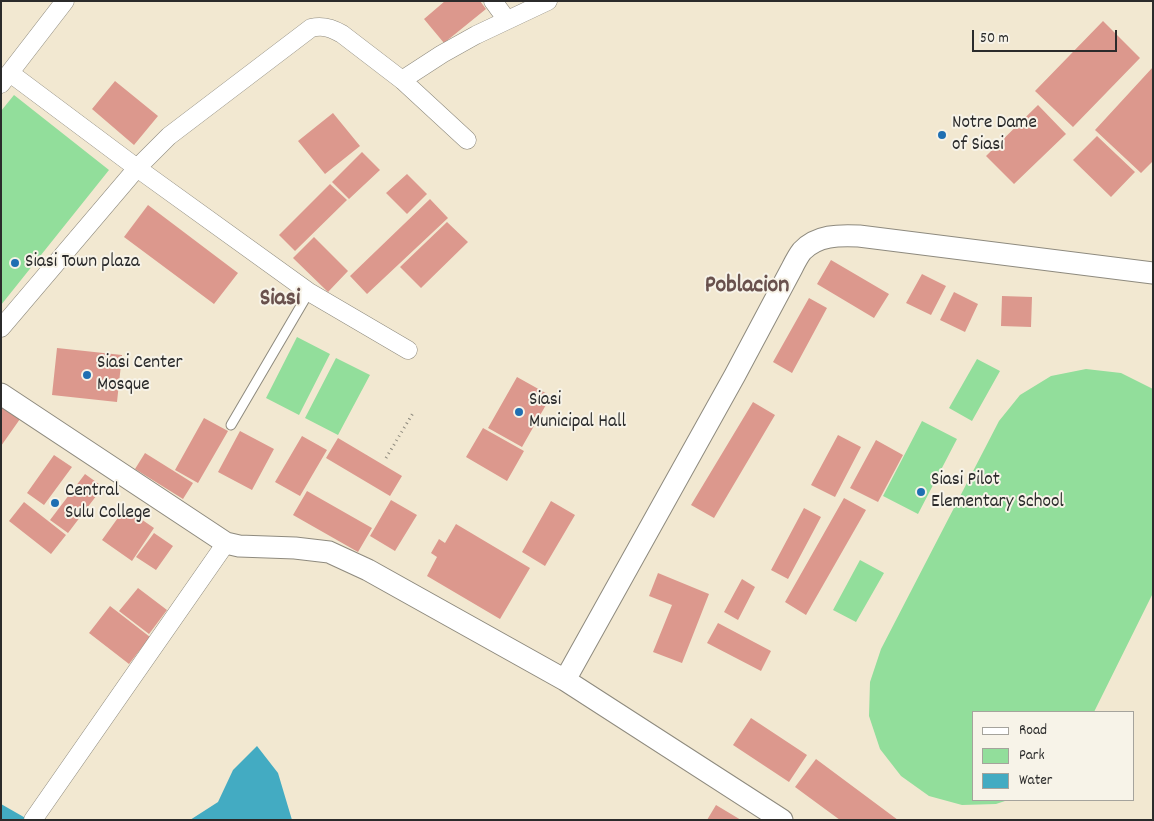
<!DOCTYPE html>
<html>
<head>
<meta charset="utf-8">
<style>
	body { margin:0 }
	#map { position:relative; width:1154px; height:821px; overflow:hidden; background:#f2e8d1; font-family:Dekko,sans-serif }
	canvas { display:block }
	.frame { position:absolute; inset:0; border:2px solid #2b2b2b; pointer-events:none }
	.legend { position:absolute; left:972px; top:711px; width:162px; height:90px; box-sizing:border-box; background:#f7f3e8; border:1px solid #a5a39c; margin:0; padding:6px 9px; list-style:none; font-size:15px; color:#2b2b2b }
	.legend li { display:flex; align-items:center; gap:10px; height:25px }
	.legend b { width:25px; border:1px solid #a5a39c }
	.scale { position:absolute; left:972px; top:30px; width:145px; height:22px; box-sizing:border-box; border:2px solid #2b2b2b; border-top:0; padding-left:6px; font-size:15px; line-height:18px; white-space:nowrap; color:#2b2b2b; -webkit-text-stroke:4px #f7f3e8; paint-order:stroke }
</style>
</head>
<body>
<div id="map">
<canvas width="1154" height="821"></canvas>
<div class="frame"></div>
<ul class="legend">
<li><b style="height:6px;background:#fff"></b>Road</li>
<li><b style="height:14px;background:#92de9b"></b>Park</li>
<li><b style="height:14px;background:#43abc2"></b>Water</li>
</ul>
<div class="scale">50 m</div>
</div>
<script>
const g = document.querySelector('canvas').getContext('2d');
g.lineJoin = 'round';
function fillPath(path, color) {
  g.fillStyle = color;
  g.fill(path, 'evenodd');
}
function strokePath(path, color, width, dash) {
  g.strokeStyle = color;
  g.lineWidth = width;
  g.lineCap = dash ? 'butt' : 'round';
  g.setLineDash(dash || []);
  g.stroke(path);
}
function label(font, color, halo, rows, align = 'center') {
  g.font = font + ' Dekko,sans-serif';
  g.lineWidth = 4;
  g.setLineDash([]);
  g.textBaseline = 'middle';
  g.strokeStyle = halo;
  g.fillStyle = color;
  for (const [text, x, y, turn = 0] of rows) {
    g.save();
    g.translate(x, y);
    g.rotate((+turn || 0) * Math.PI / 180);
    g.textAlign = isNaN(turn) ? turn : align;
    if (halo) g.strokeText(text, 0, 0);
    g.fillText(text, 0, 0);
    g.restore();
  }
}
fillPath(new Path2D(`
	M 14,95 L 109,170 L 1,305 L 1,111 Z
	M 297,337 L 330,354 L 299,415 L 266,398 Z
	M 336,358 L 370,375 L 338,435 L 305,418 Z
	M 977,359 L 1000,371 L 972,421 L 949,408 Z
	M 1086,369 L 1121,373 L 1153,389 L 1153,593 L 1094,712 L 973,712 L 973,800 L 1008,800 L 996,804 L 962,805 L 929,796 L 901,776 L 880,749 L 869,716 L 870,682 L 881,649 L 999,421 L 1020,395 L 1051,376 Z
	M 922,421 L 957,439 L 918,514 L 883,496 Z
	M 860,560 L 884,573 L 856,622 L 833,610 Z`), '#92de9b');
fillPath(new Path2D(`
	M 257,746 L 278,773 L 292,820 L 190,820 L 218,802 L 233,770 Z
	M 1,804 L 29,820 L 1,820 Z`), '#43abc2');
fillPath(new Path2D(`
	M 445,1 L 480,1 L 486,9 L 444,43 L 424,19 Z
	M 1103,21 L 1140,58 L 1073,127 L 1035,91 Z
	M 1153,67 L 1153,161 L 1141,173 L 1095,130 Z
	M 115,81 L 158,116 L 134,145 L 92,109 Z
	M 1038,105 L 1066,134 L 1014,184 L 986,156 Z
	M 333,113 L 360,146 L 325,174 L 298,141 Z
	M 1097,136 L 1135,172 L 1111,197 L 1073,160 Z
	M 362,152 L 380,170 L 349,199 L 332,182 Z
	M 407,174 L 427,194 L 407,214 L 386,193 Z
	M 330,184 L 347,200 L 295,251 L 279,235 Z
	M 430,199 L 448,218 L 367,294 L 350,276 Z
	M 148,205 L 238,273 L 214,304 L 124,237 Z
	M 447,222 L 468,242 L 421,288 L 400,267 Z
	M 314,237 L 348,271 L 328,292 L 293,258 Z
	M 831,260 L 889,294 L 874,318 L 817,284 Z
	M 922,274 L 946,286 L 931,315 L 906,303 Z
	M 954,292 L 978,304 L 965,332 L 940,320 Z
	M 1002,296 L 1032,297 L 1031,327 L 1001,326 Z
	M 809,298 L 827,308 L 792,373 L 773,362 Z
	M 57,348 L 122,355 L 117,402 L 52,395 Z
	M 517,377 L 551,396 L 522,447 L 488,428 Z
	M 753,402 L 775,415 L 714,518 L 691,505 Z
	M 1,407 L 20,419 L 1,446 Z
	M 204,418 L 228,431 L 198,483 L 175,470 Z
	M 483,428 L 524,451 L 507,481 L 466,457 Z
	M 240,431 L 274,449 L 252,490 L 218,472 Z
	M 838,435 L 861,447 L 835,497 L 811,485 Z
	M 302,436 L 327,450 L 300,496 L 275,482 Z
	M 338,438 L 402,476 L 390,496 L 326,458 Z
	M 876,440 L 903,455 L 878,502 L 850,488 Z
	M 145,453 L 193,483 L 183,499 L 135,469 Z
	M 54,455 L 72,467 L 44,505 L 27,493 Z
	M 85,474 L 103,487 L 68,533 L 50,520 Z
	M 307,491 L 372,528 L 358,552 L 293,515 Z
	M 844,498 L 866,510 L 806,615 L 785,602 Z
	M 391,500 L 417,515 L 395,551 L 370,536 Z
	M 551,501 L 575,515 L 545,566 L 522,552 Z
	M 24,502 L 66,535 L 51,554 L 9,521 Z
	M 125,508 L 154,528 L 132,561 L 102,540 Z
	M 804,508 L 821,517 L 788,579 L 771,570 Z
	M 456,524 L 530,568 L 500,619 L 427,576 L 437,557 L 431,553 L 439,539 L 445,543 Z
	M 154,533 L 173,546 L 156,570 L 136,557 Z
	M 658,573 L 709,594 L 682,663 L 653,652 L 672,605 L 649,596 Z
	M 742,579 L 755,587 L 738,620 L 724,612 Z
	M 138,588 L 167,610 L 149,634 L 119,611 Z
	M 110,606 L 150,637 L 129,664 L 89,633 Z
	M 718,623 L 771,651 L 761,671 L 707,643 Z
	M 751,718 L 807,755 L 789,782 L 733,745 Z
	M 816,759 L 898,820 L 840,820 L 795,787 Z
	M 716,805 L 741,820 L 707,820 Z`), '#dc988d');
const service = new Path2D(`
	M 231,425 L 309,292`);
const minor = new Path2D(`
	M 493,1 L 507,20
	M 10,73 L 137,168 L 309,292 L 408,350
	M 402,80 L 442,54 L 476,35 L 548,1
	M 1,84 L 65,1
	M 1,328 L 137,168 L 169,136 L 311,28 C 323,25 332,28 342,34 L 402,80 L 467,140
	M 33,820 L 226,543`);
const tertiary = new Path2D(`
	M 1,394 L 226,543 L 239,546 L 295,548 L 329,552 L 368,570 L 565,680 L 782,820
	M 565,680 L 735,375 L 792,268 C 795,262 798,256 802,251 C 817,235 839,235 859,236 L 1153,273`);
strokePath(service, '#8e8a7e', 11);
strokePath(minor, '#8e8a7e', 19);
strokePath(tertiary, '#8e8a7e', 23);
strokePath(new Path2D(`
	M 386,458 L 413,413`), '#8e8a7e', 3, [1, 4]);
strokePath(service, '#fff', 9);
strokePath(minor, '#fff', 18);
strokePath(tertiary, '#fff', 21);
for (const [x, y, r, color] of [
	[942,135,5,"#1f6fb2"],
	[15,263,5,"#1f6fb2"],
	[87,375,5,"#1f6fb2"],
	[519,412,5,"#1f6fb2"],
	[921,492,5,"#1f6fb2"],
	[55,503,5,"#1f6fb2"]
]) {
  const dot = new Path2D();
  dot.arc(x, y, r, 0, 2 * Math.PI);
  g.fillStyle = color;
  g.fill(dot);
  strokePath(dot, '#f7f3e8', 2);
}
label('19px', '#2b2b2b', '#f7f3e8', [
	["Notre Dame",952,124],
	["of Siasi",952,146],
	["Siasi Town plaza",25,263],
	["Siasi Center",97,364],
	["Mosque",97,386],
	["Siasi",529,401],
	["Municipal Hall",529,423],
	["Siasi Pilot",931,481],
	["Elementary School",931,503],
	["Central",65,492],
	["Sulu College",65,514]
], 'left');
label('bold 24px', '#69514d', '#f7f3e8', [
	["Poblacion",747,288],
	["Siasi",280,301]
]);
</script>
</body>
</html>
